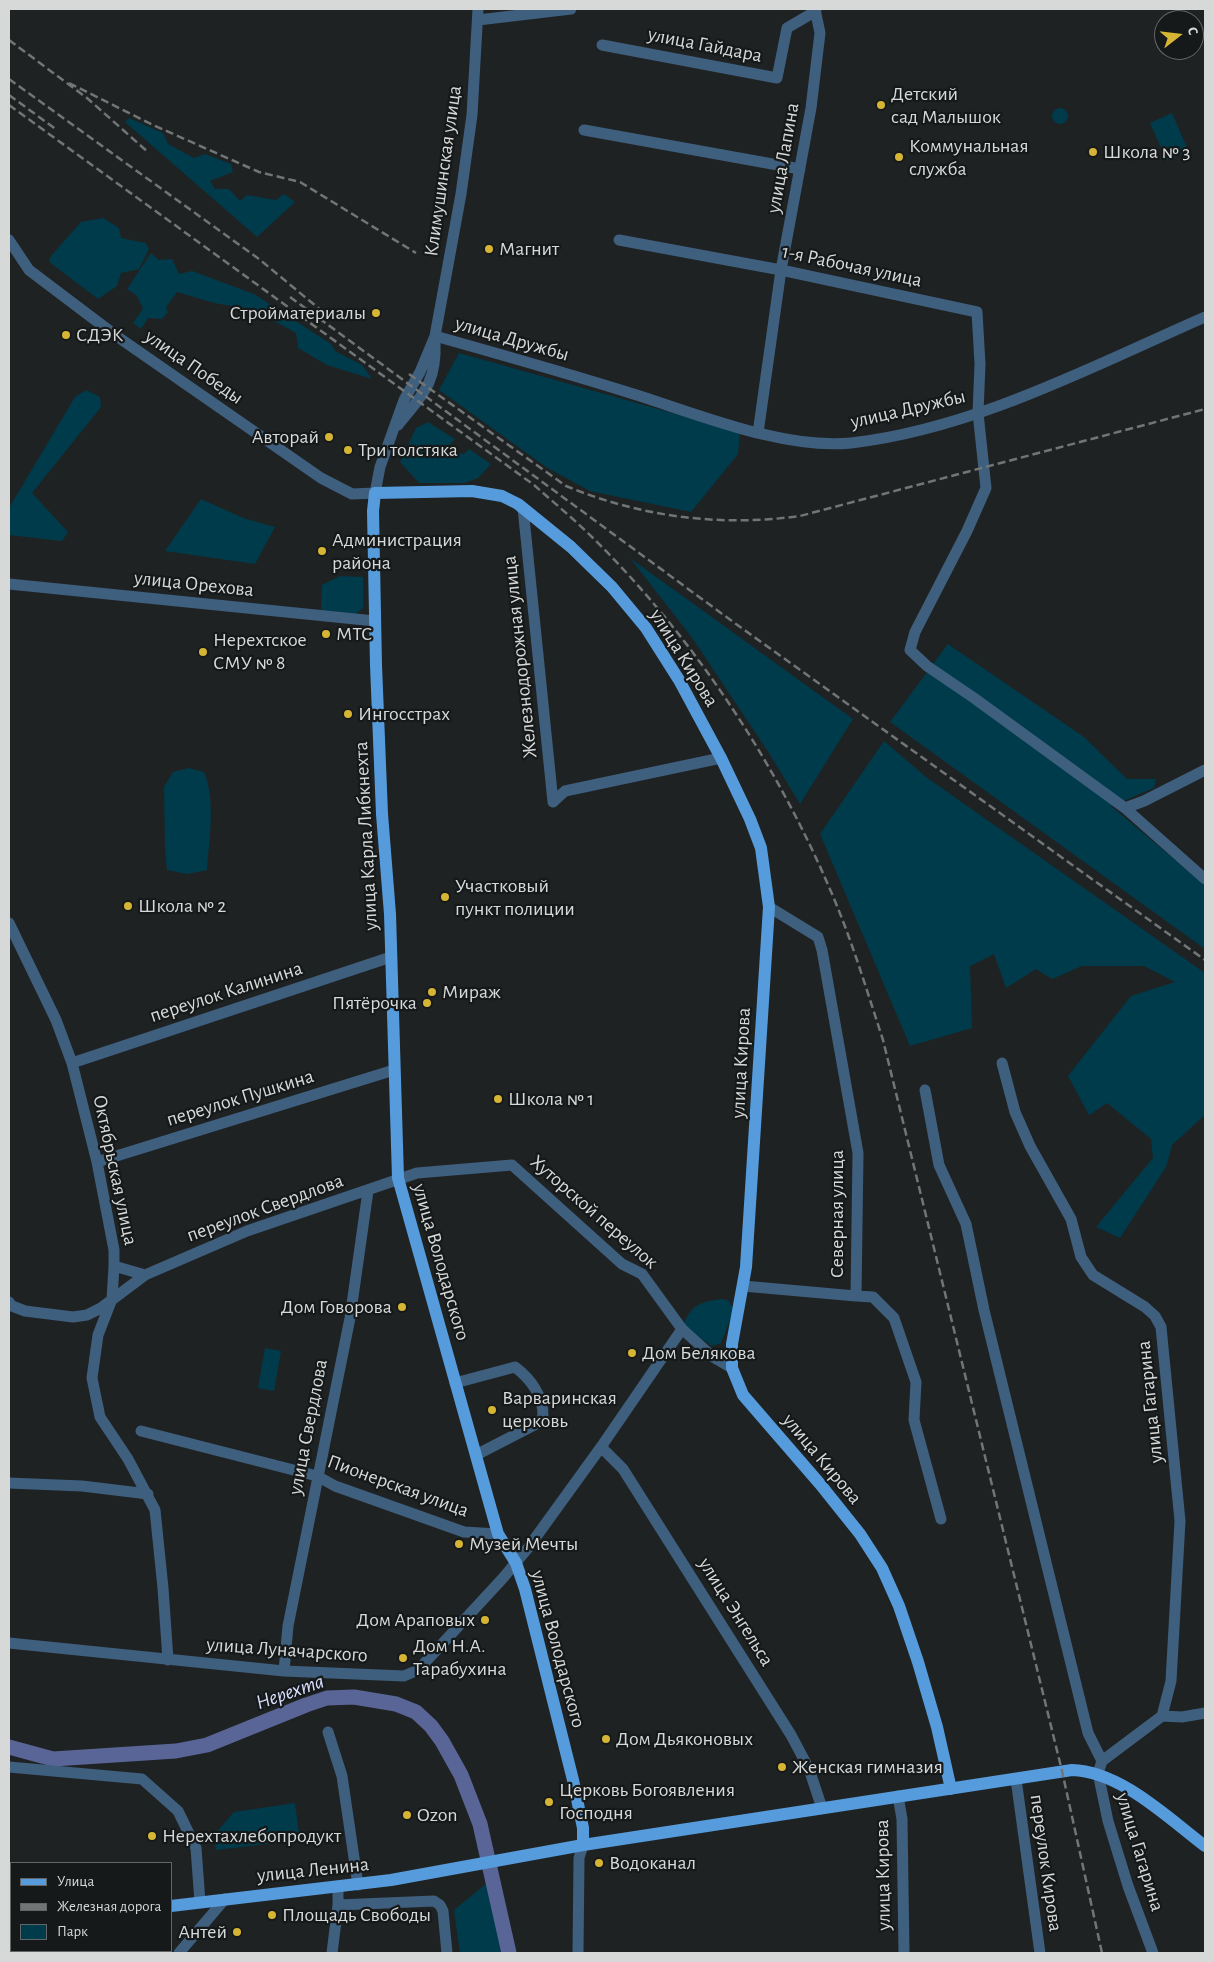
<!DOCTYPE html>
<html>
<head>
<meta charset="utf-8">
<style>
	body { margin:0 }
	#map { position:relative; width:1214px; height:1962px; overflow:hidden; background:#1f2223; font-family:"Alegreya Sans",sans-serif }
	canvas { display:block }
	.frame { position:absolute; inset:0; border:10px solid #d7d9d9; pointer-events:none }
	.legend { position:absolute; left:10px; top:1862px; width:162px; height:90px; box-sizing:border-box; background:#161919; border:1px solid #636666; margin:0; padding:6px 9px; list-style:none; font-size:15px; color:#d7d9d9 }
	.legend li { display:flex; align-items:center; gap:10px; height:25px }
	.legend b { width:25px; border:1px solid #636666 }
	.north { position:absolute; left:1154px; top:10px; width:50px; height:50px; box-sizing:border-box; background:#161919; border:1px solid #636666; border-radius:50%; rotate:74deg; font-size:14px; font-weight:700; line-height:20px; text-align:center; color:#d7d9d9 }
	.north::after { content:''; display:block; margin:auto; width:18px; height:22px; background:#d6b534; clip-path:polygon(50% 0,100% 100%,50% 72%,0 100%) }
</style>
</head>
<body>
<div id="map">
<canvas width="1214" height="1962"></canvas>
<div class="frame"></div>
<ul class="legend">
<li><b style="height:6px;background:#569cdc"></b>Улица</li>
<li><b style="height:6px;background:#727575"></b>Железная дорога</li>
<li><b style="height:14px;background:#003b4b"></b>Парк</li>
</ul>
<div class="north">С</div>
</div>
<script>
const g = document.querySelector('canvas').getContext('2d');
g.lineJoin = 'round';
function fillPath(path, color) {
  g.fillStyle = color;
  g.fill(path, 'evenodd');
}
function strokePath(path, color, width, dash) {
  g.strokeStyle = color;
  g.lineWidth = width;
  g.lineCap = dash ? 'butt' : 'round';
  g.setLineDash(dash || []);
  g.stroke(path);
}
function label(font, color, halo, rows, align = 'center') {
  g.font = font + ' "Alegreya Sans",sans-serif';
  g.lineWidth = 4.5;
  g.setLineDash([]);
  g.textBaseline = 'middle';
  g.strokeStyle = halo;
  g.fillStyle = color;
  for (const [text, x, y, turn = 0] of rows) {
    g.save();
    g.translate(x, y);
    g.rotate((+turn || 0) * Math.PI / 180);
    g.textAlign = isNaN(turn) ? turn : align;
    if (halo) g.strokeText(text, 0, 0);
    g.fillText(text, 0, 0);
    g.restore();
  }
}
fillPath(new Path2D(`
	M1052 116a8 8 0 1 1 16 0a8 8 0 1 1-16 0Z
	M 1172,113 L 1188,150 L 1167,161 L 1150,123 Z
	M 129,118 L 163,133 L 168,144 L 194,158 L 205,154 L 231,164 L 233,172 L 210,181 L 215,189 L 229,189 L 240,201 L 247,195 L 276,200 L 284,194 L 295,202 L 257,237 L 125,122 Z
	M 103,218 L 119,228 L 121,238 L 146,243 L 149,249 L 139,269 L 121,273 L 117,286 L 98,299 L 49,262 L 51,256 L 81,222 Z
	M 151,253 L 159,260 L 172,259 L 179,274 L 192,271 L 254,294 L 331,344 L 335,351 L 362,365 L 372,379 L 327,365 L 298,348 L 296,333 L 254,310 L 214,303 L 177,292 L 166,307 L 168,312 L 162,319 L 148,318 L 141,329 L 133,323 L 143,309 L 137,296 L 127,289 Z
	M 459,353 L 740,432 L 738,454 L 691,512 L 590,491 L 546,467 L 439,390 Z
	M 86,390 L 100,397 L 101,407 L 32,493 L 68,532 L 62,541 L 9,535 L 9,508 L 75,397 Z
	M 428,422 L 455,439 L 443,452 L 464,454 L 469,449 L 491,464 L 478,478 L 465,483 L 419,483 L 400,462 L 416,428 Z
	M 201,499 L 243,518 L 275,527 L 255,564 L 165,551 Z
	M 630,558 L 853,719 L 800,804 L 769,753 L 693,639 Z
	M 340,576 L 363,577 L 363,608 L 356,614 L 321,610 L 322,585 Z
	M 948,644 L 1084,737 L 1127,779 L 1156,779 L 1154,788 L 1111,806 L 1205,885 L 1205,949 L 890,722 Z
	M 884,741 L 926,777 L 1205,973 L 1205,1115 L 1172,1145 L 1166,1167 L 1120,1238 L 1096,1227 L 1153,1158 L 1151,1139 L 1107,1103 L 1089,1115 L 1068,1076 L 1131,996 L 1175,982 L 1144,966 L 1082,966 L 1052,979 L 1036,969 L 1006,988 L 994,954 L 970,966 L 972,1028 L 910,1046 L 820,834 Z
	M 189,768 L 204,772 C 216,801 209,839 207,870 L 187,874 L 167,870 L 165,851 L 164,787 L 173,772 Z
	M 721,1299 L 728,1300 L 734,1310 L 721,1343 L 712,1346 L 686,1328 L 684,1323 C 692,1304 702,1302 721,1299 Z
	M 265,1348 L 281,1351 L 274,1391 L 258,1388 Z
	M 295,1803 L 300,1840 L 216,1850 L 213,1836 L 234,1812 Z
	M 492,1879 L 509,1953 L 460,1953 L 454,1910 Z`), '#003b4b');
strokePath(new Path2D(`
	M 9,1747 L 53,1759 L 176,1751 L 207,1745 L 306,1705 L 327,1698 L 354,1697 L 396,1704 L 416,1712 L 431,1726 L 442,1741 L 461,1775 L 480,1824 L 509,1953`), '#5a6597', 15);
strokePath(new Path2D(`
	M 478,20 L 571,9
	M 602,45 L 777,78 L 787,28 L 816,11
	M 584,130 L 800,169
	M 9,240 L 29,270 L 115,335 L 321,478 L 352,494 L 375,493 L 380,467 L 404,400 L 420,372 L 435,336 L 461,194 L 472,115 L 478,9
	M 619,240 L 781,270 L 977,312 L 980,364 L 978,413 L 986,488 L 967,531 L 915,632 L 910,650 L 927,666 L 974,698 L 1125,808 L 1205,879
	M 435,336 C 499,354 563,372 627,392 C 693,412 781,450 851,443 C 974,429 1093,366 1205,317
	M 398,425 C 423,394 437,383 435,341
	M 758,433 L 781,270 L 811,108 L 820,33 L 815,9
	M 523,508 L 553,802
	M 9,584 L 375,621
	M 553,802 L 565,791 L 721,758
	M 1125,808 L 1144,801 L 1205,770
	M 769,907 L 818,937 L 822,950 L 858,1153 L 856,1296 L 873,1297 L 894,1318 L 916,1382 L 914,1420 L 941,1519
	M 9,923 L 56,1020 L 72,1063 L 97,1162 L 114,1250 L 114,1266 L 112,1299 L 98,1335 L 92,1378 L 100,1417 L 128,1459 L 155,1510 L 163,1588 L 168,1660
	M 72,1063 L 391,957
	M 1002,1063 L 1015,1112 L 1030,1146 L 1071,1219 L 1081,1257 L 1093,1275 L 1145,1307 L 1155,1316 L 1161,1327 L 1180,1521 L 1171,1681 L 1162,1716 L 1102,1761 L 1098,1773 L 1108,1821 L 1128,1886 L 1153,1953
	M 925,1090 L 939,1165 L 966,1224 L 984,1310 L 1088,1733 L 1102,1761
	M 97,1162 L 394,1070
	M 114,1266 L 145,1275
	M 743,1286 L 856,1296
	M 9,1302 L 12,1306 L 25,1311 L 73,1317 L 87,1315 L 101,1308 L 145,1275 L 247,1231 L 417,1173 L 512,1165 L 622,1264 L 642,1274 L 682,1329 L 713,1357 L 732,1368
	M 455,1383 L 515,1367 C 531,1379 544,1397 543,1417 L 538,1423 L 476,1455
	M 141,1431 L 317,1476 L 335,1486 L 464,1532 L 498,1534
	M 601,1447 L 623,1469 L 791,1735 L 809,1769 L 822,1808
	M 9,1483 L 82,1486 L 148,1494
	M 9,1643 L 284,1671 L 404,1676 L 418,1670 L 503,1578 L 528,1548 L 601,1447 L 682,1329
	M 284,1671 L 288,1626 L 350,1318 L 368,1191
	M 1162,1716 L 1182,1717 L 1205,1713
	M 328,1732 L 342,1776 L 358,1885
	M 9,1767 L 142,1779 L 178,1811 L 196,1848 L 200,1902
	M 1016,1779 L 1040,1953
	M 898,1796 L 902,1819 L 904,1953
	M 338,1905 L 434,1901 L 440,1905 L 443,1911 L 447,1953
	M 179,1953 L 225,1899
	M 332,1953 L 338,1905 L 338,1887
	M 578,1953 L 579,1858 L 583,1845`), '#3f5f7e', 11);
strokePath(new Path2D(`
	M 583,1845 L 583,1828 L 573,1780 L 525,1589 L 516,1563 L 498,1534 L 398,1178 L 390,914 L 382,814 L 376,665 L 373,511 L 375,493 L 472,491 L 502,496 L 518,504 L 571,547 L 612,587 L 646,628 L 679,680 L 721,758 L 750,819 L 761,848 L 769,907 L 746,1267 L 732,1344 L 732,1368 L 743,1395 L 820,1484 L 860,1534 L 882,1568 L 899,1606 L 918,1662 L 937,1727 L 951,1789
	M 171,1906 L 391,1880 L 583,1845 L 1072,1770 C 1120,1771 1168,1818 1205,1846
	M 9,1930 L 11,1929`), '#569cdc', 12);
strokePath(new Path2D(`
	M 9,40 L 87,98 L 149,153
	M 9,79 L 259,259 L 334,321
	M 69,83 L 153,125 L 259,172 L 300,182 L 416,253
	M 9,95 L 57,130
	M 9,105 L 534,485 C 553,502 574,519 593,538 C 692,636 774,759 829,887 C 851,937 866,988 883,1040 L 1062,1771 L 1102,1953
	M 290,297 L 736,624 L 1205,960
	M 409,374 L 566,486 C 641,517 720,527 800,516 L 1205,409`), '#727575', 2.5, [8, 4]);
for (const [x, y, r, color] of [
	[881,105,5,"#d6b534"],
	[1093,152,5,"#d6b534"],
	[899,157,5,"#d6b534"],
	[489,249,5,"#d6b534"],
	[376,313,5,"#d6b534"],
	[66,335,5,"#d6b534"],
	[329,437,5,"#d6b534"],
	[348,450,5,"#d6b534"],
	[322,551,5,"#d6b534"],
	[326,634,5,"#d6b534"],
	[203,652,5,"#d6b534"],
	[348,714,5,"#d6b534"],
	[445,897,5,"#d6b534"],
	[128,906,5,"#d6b534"],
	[432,992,5,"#d6b534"],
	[427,1003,5,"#d6b534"],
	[498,1099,5,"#d6b534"],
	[402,1307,5,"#d6b534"],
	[632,1353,5,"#d6b534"],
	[492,1410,5,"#d6b534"],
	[459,1544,5,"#d6b534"],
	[485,1620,5,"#d6b534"],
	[403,1658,5,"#d6b534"],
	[606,1739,5,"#d6b534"],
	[782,1767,5,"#d6b534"],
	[549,1802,5,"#d6b534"],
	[407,1815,5,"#d6b534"],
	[152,1836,5,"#d6b534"],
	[599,1863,5,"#d6b534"],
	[272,1915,5,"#d6b534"],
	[237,1932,5,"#d6b534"]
]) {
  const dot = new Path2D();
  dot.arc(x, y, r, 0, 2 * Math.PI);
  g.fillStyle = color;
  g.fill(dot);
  strokePath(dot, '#161919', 2);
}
label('20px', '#d7d9d9', '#161919', [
	["улица Гайдара",705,45,11],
	["улица Лапина",783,158,-80],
	["Климушинская улица",443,171,-82],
	["1-я Рабочая улица",852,266,12],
	["улица Дружбы",512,339,16],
	["улица Победы",194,367,35],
	["улица Дружбы",908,409,-13],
	["улица Орехова",194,584,6],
	["Железнодорожная улица",520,657,-96],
	["улица Кирова",684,658,58],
	["улица Карла Либкнехта",366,836,-93],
	["переулок Калинина",226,992,-18],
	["улица Кирова",741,1063,-87],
	["переулок Пушкина",240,1098,-17],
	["Октябрьская улица",115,1170,78],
	["переулок Свердлова",265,1208,-20],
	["Хуторской переулок",594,1212,41],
	["Северная улица",837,1214,-90],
	["улица Володарского",441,1262,74],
	["улица Гагарина",1150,1402,-96],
	["улица Свердлова",308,1427,-79],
	["улица Кирова",822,1459,50],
	["Пионерская улица",398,1486,20],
	["улица Энгельса",736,1612,58],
	["улица Володарского",558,1649,75],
	["улица Луначарского",287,1650,4],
	["улица Гагарина",1140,1852,73],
	["переулок Кирова",1046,1863,82],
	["улица Ленина",313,1870,-6],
	["улица Кирова",883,1875,-91]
]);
label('20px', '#d7d9d9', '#161919', [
	["Детский",891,94],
	["сад Малышок",891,117],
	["Коммунальная",909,146],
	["служба",909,169],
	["Школа № 3",1103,152],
	["Магнит",499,249],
	["Стройматериалы",366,313,"right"],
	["СДЭК",76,335],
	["Авторай",319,437,"right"],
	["Три толстяка",358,450],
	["Администрация",332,540],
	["района",332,563],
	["МТС",336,634],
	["Нерехтское",213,640],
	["СМУ № 8",213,663],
	["Ингосстрах",358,714],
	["Участковый",455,886],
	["пункт полиции",455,909],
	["Школа № 2",138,906],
	["Мираж",442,992],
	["Пятёрочка",417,1003,"right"],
	["Школа № 1",508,1099],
	["Дом Говорова",392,1307,"right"],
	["Дом Белякова",642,1353],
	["Варваринская",502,1398],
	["церковь",502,1421],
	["Музей Мечты",469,1544],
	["Дом Араповых",475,1620,"right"],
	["Дом Н.А.",413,1646],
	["Тарабухина",413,1669],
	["Дом Дьяконовых",616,1739],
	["Женская гимназия",792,1767],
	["Церковь Богоявления",559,1790],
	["Господня",559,1813],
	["Ozon",417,1815],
	["Нерехтахлебопродукт",162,1836],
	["Водоканал",609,1863],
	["Площадь Свободы",282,1915],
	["Антей",227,1932,"right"]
], 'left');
label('italic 21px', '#d7dfff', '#161919', [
	["Нерехта",290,1692,-19]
]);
</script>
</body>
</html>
